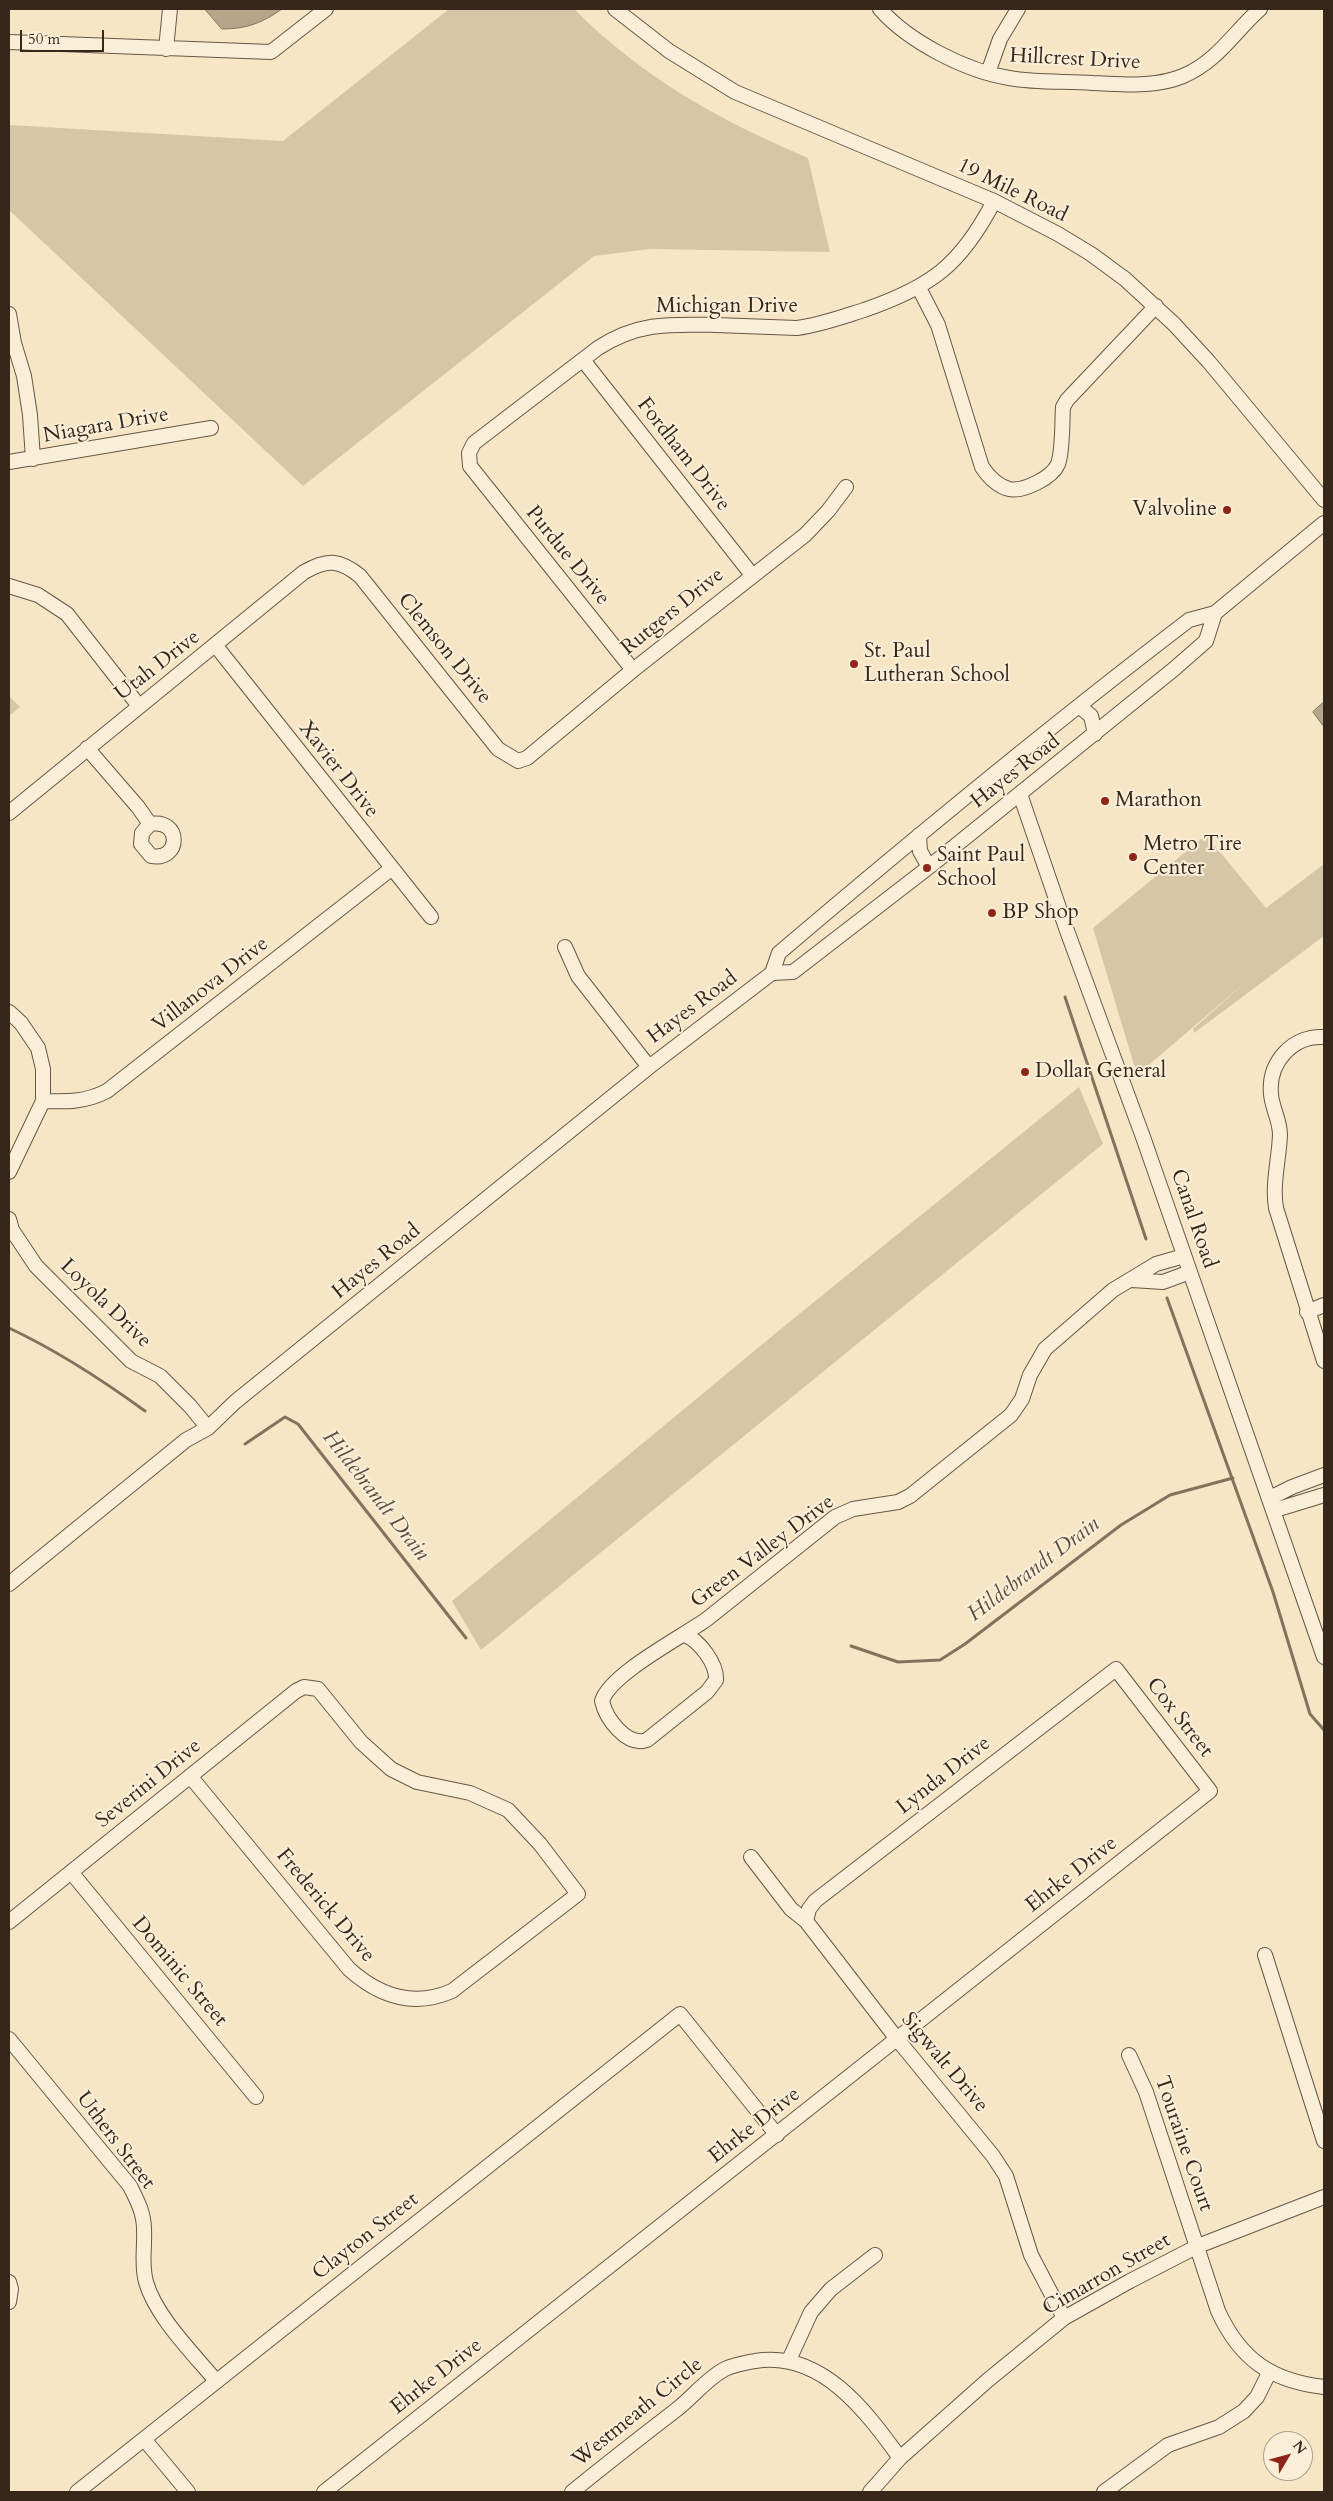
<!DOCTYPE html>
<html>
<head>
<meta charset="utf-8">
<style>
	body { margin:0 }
	#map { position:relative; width:1333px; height:2501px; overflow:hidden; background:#f6e6c5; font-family:Cardo,serif }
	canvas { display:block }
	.frame { position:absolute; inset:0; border:10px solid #37271b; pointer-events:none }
	.north { position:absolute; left:1263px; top:2431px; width:50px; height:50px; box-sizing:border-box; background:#f9efd9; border:1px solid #ab9f8d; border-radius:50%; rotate:53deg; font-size:14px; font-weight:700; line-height:20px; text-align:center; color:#37271b }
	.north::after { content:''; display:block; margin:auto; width:18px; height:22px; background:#8f2418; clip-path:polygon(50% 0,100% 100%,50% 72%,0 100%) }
	.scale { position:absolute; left:20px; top:30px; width:84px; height:22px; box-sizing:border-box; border:2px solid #37271b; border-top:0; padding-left:6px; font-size:15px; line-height:18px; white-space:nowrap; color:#37271b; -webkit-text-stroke:4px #f9efd9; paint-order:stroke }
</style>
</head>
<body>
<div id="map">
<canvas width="1333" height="2501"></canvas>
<div class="frame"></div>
<div class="north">N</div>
<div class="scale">50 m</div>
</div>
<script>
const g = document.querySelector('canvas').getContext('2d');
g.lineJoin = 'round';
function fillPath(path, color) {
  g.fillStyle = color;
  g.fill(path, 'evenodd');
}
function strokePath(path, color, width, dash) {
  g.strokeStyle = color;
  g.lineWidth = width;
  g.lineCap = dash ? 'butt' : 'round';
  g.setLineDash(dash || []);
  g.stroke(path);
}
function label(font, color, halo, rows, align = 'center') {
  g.font = font + ' Cardo,serif';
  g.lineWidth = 4;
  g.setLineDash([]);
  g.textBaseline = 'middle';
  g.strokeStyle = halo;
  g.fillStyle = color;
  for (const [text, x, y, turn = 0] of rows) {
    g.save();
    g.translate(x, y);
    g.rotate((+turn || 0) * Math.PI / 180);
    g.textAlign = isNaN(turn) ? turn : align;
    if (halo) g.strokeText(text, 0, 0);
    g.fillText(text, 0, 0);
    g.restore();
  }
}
fillPath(new Path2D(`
	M 449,9 L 574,9 C 643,78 719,120 808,158 L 830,252 L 650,249 L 594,256 L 303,486 L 9,210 L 9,125 L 283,141 Z
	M 9,696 L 20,707 L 9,716 Z
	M 1206,835 L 1266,908 L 1324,864 L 1324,936 L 1194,1033 L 1193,1029 L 1247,981 L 1137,1075 L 1093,928 Z
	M 1079,1087 L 1103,1144 L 481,1650 L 452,1601 L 782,1328 Z`), '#d6c6a8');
const water = new Path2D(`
	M 205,9 L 282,9 C 262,23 247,29 222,29 Z
	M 1324,702 L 1324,727 L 1313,712 Z`);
fillPath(water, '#b5a58b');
strokePath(water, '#83735e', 1);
strokePath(new Path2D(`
	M 1065,997 L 1146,1239
	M 1167,1298 L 1273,1592 L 1310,1714 L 1324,1730
	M 9,1328 C 58,1351 101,1379 145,1411
	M 245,1444 L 285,1417 L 298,1424 L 466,1638
	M 851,1646 L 898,1662 L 940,1660 L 965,1644 L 1121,1525 L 1170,1495 L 1233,1478`), '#83735e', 3);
const minor = new Path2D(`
	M 615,9 L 669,51 L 735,92 L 994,201 L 1058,234 L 1091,254 L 1125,279 L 1174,324 L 1209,362 L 1324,500
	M 880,9 C 909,42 966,71 1009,78 C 1037,83 1065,81 1093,83 C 1124,84 1154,88 1183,76 C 1217,62 1234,32 1260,9
	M 9,42 L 271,52 L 326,9
	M 166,49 L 170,9
	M 988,73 L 1000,39 L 1018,9
	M 919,288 L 938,325 L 982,467 C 988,476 998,486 1009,489 C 1023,492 1052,478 1058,464 C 1063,451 1062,422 1063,407 L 1067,400 L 1156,306
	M 9,314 L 14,343 L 24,376 L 30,415 L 33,459
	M 583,360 L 752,575
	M 9,462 L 211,428
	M 9,586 L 38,595 L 67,614 L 139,706
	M 216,646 L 431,917
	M 633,670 L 470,466 L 469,453 L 474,443 L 598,348 C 638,322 670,324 716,325 C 743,326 770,327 797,328 C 820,325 842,317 864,310 C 931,287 961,265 994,201
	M 1079,706 L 1091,716 L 1095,734
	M 87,748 L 138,807 L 150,824 C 182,818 181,862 151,856 L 141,844 L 142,833 L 150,824
	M 1020,794 L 1066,928 L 1143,1137 L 1324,1657
	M 9,813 L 304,572 C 327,559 339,559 360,576 L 498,749 L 518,761 L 527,758 L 633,670 L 805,535 L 828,511 L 846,487
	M 919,835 L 920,851 L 929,867
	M 565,947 L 578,976 L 649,1067
	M 772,973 L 793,972 L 929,867 L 1174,669 L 1206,641 L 1215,613
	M 9,1012 L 21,1023 L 38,1048 L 43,1069 L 43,1101 L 9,1172
	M 1324,1037 C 1293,1035 1268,1062 1271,1094 C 1272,1108 1280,1120 1280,1135 C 1279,1159 1272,1184 1276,1208 L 1324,1361
	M 43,1101 C 66,1102 86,1102 107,1091 L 391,869
	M 9,1219 L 12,1230 L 36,1266 L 131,1361 L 160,1376 L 190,1406 L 208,1428
	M 1132,1280 L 1163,1282 L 1190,1272
	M 1307,1312 L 1324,1305
	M 1270,1498 L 1292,1487 L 1324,1475
	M 1275,1510 L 1324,1495
	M 9,1584 L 186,1440 L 208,1428 L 235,1402 L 649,1067 L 772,973 L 779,953 C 913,839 1049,727 1189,620 L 1215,613 L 1324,523
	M 685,1635 C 700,1641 717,1664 716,1680 L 707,1692 L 647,1740 C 627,1747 606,1719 602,1701 C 610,1674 682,1637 707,1619 L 835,1517 L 853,1509 L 898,1502 L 910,1496 L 1011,1415 L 1022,1399 L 1030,1375 L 1045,1349 L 1113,1290 L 1156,1264 L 1184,1256
	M 751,1857 L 791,1909 L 806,1921 L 897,2039 L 993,2156 L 1006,2176 L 1031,2255 L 1064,2318
	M 71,1872 L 256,2097
	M 9,1922 C 104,1845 200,1768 296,1691 L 304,1687 L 318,1689 L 361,1742 L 391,1769 L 417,1782 L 470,1793 L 508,1810 L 540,1844 L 578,1894 L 452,1991 C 413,2008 379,1996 349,1969 L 190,1776
	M 1265,1955 L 1324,2141
	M 9,2039 L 130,2186 C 137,2200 144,2213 144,2229 C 145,2248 141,2264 146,2282 C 156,2317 193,2353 216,2381
	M 1129,2055 L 1146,2092 L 1218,2311 C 1240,2359 1271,2381 1324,2387
	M 9,2282 L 11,2289 L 9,2302
	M 789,2360 L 811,2312 L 831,2289 L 875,2255
	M 144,2439 L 188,2492
	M 77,2492 L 680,2014 L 777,2135
	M 324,2492 L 1210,1791 L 1116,1669 L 815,1901 L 809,1909 L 806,1921
	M 572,2492 C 606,2464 641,2437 676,2410 C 693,2397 706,2379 725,2369 C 734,2365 745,2363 755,2361 C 821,2350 866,2411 900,2458
	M 870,2492 L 900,2458 L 988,2380 L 1064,2318 L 1130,2281 L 1198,2246 L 1324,2197
	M 1104,2492 L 1168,2445 L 1219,2427 L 1244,2411 L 1257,2397 L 1269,2373`);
strokePath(minor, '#675746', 16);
strokePath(minor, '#f9efd9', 14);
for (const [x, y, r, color] of [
	[1227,510,5,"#8f2418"],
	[854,664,5,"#8f2418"],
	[1105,801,5,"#8f2418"],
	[1133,857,5,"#8f2418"],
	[927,868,5,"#8f2418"],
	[992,913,5,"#8f2418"],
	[1025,1072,5,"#8f2418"]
]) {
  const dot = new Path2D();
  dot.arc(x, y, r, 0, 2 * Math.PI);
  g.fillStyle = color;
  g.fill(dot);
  strokePath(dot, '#f9efd9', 2);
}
label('21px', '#37271b', '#f9efd9', [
	["Hillcrest Drive",1075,60,3],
	["19 Mile Road",1012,191,26],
	["Michigan Drive",727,307],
	["Niagara Drive",106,426,-10],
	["Fordham Drive",683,455,52],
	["Purdue Drive",567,556,51],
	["Rutgers Drive",673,612,-39],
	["Clemson Drive",444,649,51],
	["Utah Drive",158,666,-38],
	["Xavier Drive",338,770,52],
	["Hayes Road",1016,772,-38],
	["Villanova Drive",211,985,-38],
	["Hayes Road",693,1008,-37],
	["Canal Road",1193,1219,71],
	["Hayes Road",377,1262,-39],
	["Loyola Drive",105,1304,44],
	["Green Valley Drive",763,1552,-37],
	["Cox Street",1179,1718,52],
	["Lynda Drive",944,1776,-38],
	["Severini Drive",149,1784,-39],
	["Ehrke Drive",1072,1875,-38],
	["Frederick Drive",325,1906,50],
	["Dominic Street",179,1972,50],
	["Sigwalt Drive",944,2063,50],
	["Ehrke Drive",755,2126,-38],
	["Uthers Street",115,2141,53],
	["Touraine Court",1183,2144,71],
	["Clayton Street",366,2237,-38],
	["Cimarron Street",1107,2275,-30],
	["Ehrke Drive",437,2377,-38],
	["Westmeath Circle",638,2413,-39]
]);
label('21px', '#37271b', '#f9efd9', [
	["Valvoline",1217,510,"right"],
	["St. Paul",864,652],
	["Lutheran School",864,676],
	["Marathon",1115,801],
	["Metro Tire",1143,845],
	["Center",1143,869],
	["Saint Paul",937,856],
	["School",937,880],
	["BP Shop",1002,913],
	["Dollar General",1035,1072]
], 'left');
label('italic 22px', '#5d4d3d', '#f9efd9', [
	["Hildebrandt Drain",375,1496,52],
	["Hildebrandt Drain",1034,1570,-37]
]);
</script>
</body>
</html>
